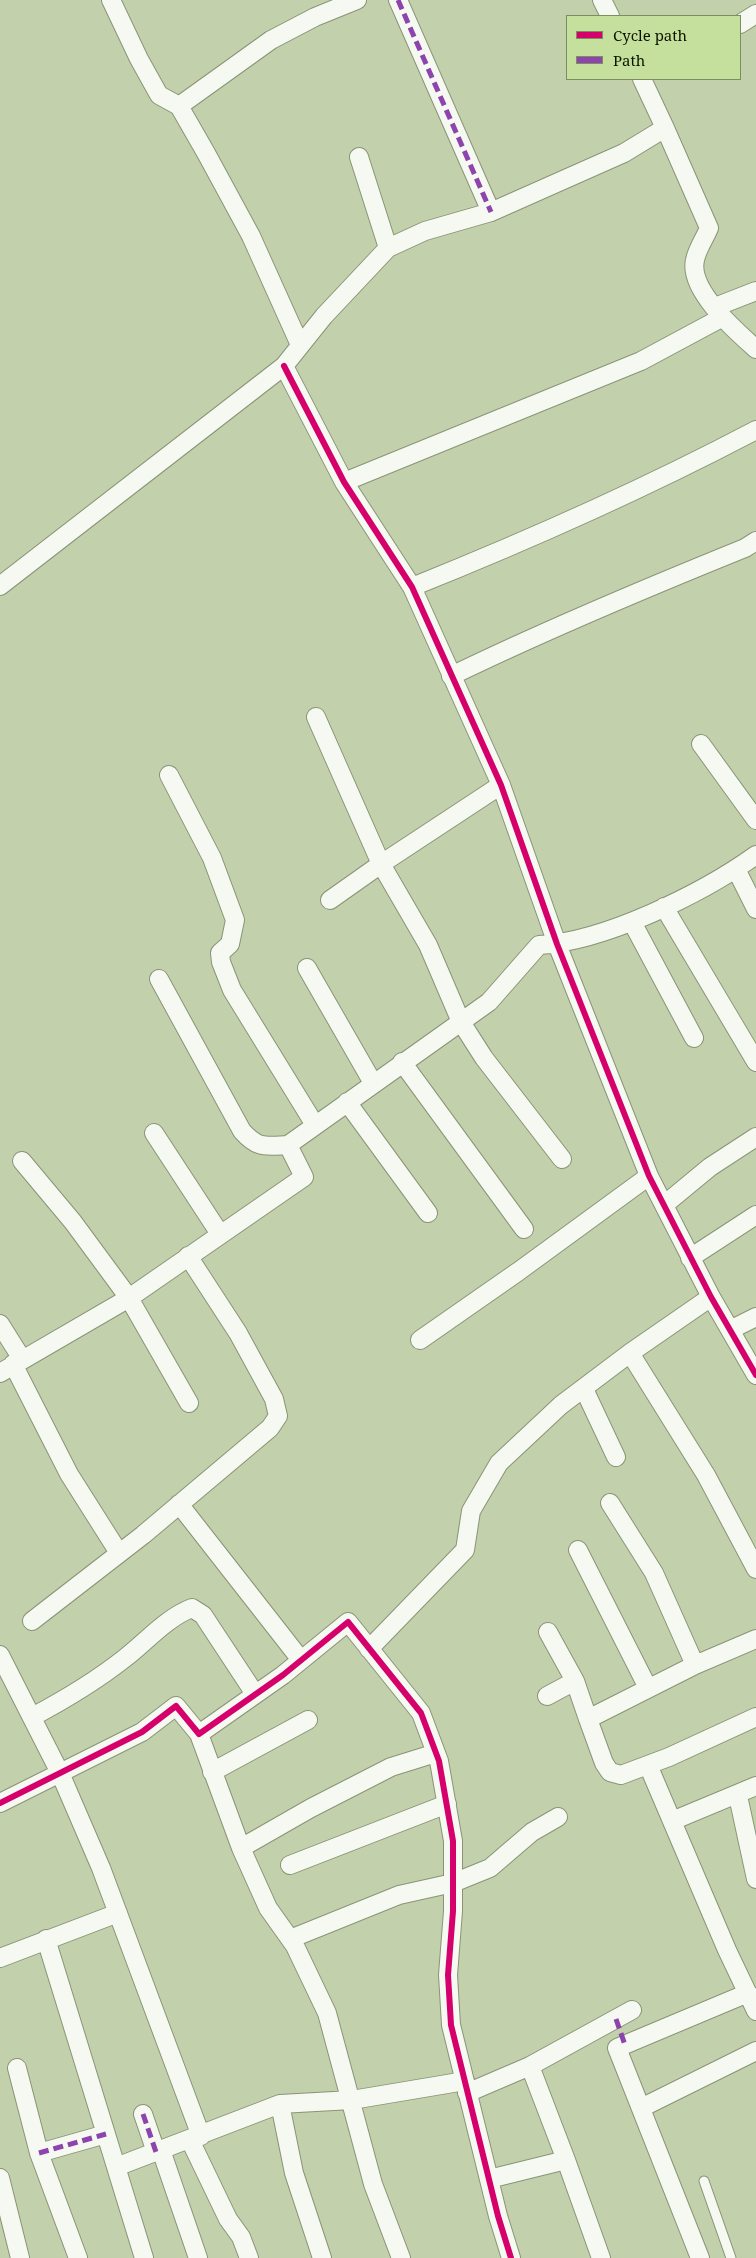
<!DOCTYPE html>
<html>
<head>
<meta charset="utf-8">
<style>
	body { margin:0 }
	#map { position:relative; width:756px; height:2258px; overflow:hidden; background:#c2d1ab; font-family:"Noto Serif",serif }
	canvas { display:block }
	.legend { position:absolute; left:566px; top:15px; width:175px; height:65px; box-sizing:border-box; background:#c5e09c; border:1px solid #7b8e5e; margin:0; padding:6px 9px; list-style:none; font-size:15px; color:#0c1400 }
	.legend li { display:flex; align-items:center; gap:10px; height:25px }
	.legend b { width:25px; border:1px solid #7b8e5e }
</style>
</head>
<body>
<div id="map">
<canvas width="756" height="2258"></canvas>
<ul class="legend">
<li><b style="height:6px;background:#d6006c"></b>Cycle path</li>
<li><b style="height:6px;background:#8e44ad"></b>Path</li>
</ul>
</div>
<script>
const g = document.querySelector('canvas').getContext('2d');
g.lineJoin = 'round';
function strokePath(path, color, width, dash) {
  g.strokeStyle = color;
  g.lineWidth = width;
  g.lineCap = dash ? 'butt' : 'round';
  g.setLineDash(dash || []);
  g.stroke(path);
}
const lane = new Path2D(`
	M 704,2181 L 731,2258`);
const street = new Path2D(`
	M 111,0 L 139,59 L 159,95 L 179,106 L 206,153 L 251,236 L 300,345
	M 398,0 L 491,212
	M 602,0 L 610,16
	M 740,24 L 756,14
	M 179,106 L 271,40 L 315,17 L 357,0
	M 665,128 L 709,228 C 705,238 697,249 695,260 C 688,290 736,331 756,349
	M 359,157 L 388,248
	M 715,307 L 756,291
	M 284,366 L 344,482 L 412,587 L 501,785 L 557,944 L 649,1176 L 711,1297 L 756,1375
	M 344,482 L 641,361 L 723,317
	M 0,586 L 284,366 L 324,316 L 388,248 L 425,231 L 491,212 L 624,153 L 665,128 L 642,79
	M 412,587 C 529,540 644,489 756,430
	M 451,676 C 548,629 646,588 745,548 L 756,541
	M 316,717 L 381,864 L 428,945 L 461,1022 L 484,1058 L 562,1159
	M 701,744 L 756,820
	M 169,775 L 212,858 L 235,920 L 230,944 L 220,953 L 221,962 L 232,990 L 315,1125
	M 736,869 L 756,909
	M 330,900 L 381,864 L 501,785
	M 664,907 L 756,1062
	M 632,922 L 694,1038
	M 307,968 L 373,1083
	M 159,979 L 242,1131 C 258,1149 265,1146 288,1145
	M 402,1062 L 524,1229
	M 347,1102 L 428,1213
	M 154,1133 L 220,1234
	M 22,1161 L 73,1222 L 129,1298 L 189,1403
	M 664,1205 L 710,1167 L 756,1137
	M 690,1258 L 756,1215
	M 0,1324 L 22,1359
	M 730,1330 L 756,1317
	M 420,1340 L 519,1271 L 649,1176
	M 630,1353 L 706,1475 L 756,1569
	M 13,1364 L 69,1474 L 119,1553
	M 0,1373 L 129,1298 L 304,1177 L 288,1145 L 489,1002 L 539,945 C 604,942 703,893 756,855
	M 584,1389 L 616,1457
	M 610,1503 L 654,1573 L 695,1665
	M 179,1504 L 301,1660
	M 578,1550 L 648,1688
	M 32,1621 L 143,1535 L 270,1428 L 278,1416 L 274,1399 L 238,1333 L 188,1256
	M 548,1632 L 575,1681 L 588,1719 L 695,1665 L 756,1639
	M 369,1649 L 465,1550 L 471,1511 L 499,1463 L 561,1405 L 630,1353 L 711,1297
	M 0,1655 L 60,1773 L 101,1868 L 201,2136
	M 547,1696 L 575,1681
	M 32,1717 C 64,1700 96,1681 125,1658 C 147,1641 166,1618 192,1608 L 203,1615 L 255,1694
	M 588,1719 L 604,1763 L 610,1772 L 621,1775 L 669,1757 L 756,1717
	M 199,1734 L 241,1848 L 268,1908 L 295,1946 L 327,2013 L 373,2184 L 401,2258
	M 648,1765 L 727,1950 L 756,2011
	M 212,1772 L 308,1720
	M 738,1796 L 756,1879
	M 0,1803 L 142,1732 L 176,1706 L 199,1734 L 283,1675 L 348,1622 L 421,1713 L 439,1761 L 453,1841 L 453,1911 L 448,1975 L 451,2025 L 498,2216 L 511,2258
	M 672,1821 L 756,1786
	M 241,1848 L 311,1808 L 391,1767 L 436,1753
	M 290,1865 L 447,1804
	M 46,1939 L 144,2258
	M 290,1939 L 399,1895 L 453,1883 L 490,1868 L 532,1832 L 558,1817
	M 0,1958 L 118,1913
	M 530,2066 L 566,2160 L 601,2258
	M 17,2068 L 39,2153 L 78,2258
	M 467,2093 L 530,2066 L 632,2010
	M 280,2104 L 294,2173 L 322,2258
	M 641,2108 L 756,2051
	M 143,2114 L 156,2152
	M 190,2140 L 228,2219 L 241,2237 L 249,2258
	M 161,2150 L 198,2258
	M 39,2153 L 106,2134
	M 116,2167 L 280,2104 L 352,2100 L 465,2081
	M 0,2178 L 20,2258
	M 489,2179 L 566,2160
	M 700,2258 L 617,2048 L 748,1993`);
strokePath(lane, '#899476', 11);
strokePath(street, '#899476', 20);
strokePath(lane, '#f6f8f2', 9);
strokePath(street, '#f6f8f2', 18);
strokePath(new Path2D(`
	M 398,0 L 491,212
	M 616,2019 L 625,2045
	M 143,2114 L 156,2152
	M 39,2153 L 106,2134`), '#8e44ad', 5, [10, 5]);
strokePath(new Path2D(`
	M 284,366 L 344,482 L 412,587 L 501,785 L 557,944 L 649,1176 L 711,1297 L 756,1375
	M 0,1803 L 142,1732 L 176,1706 L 199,1734 L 283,1675 L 348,1622 L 421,1713 L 439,1761 L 453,1841 L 453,1911 L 448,1975 L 451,2025 L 498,2216 L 511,2258`), '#d6006c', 6);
</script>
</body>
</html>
